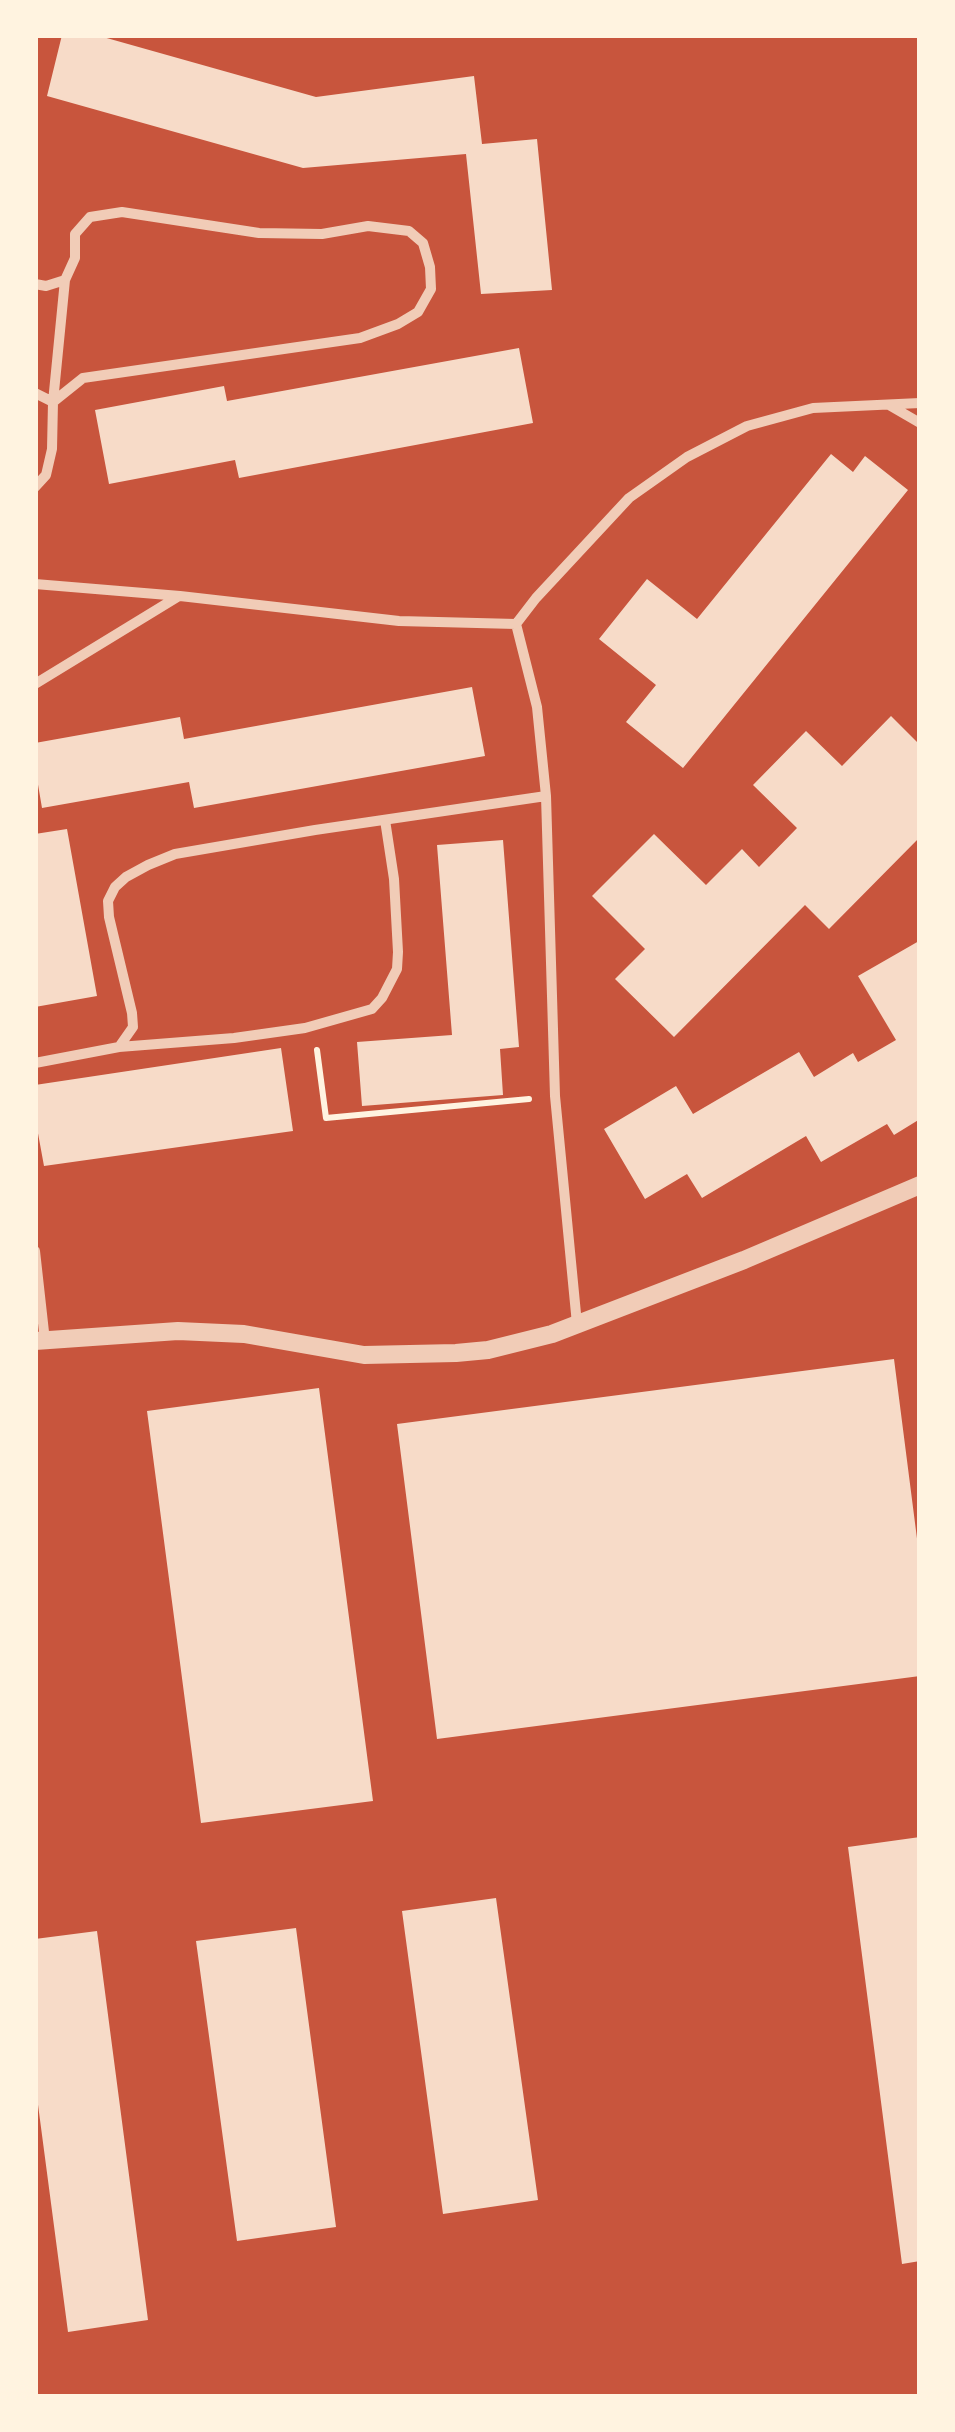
<!DOCTYPE html>
<html>
<head>
<meta charset="utf-8">
<style>
	body { margin:0 }
	#map { position:relative; width:955px; height:2432px; overflow:hidden; background:#c8553d; font-family:"PT Sans Narrow",sans-serif }
	canvas { display:block }
	.frame { position:absolute; inset:0; border:38px solid #fff3e0; pointer-events:none }
</style>
</head>
<body>
<div id="map">
<canvas width="955" height="2432"></canvas>
<div class="frame"></div>
</div>
<script>
const g = document.querySelector('canvas').getContext('2d');
g.lineJoin = 'round';
function fillPath(path, color) {
  g.fillStyle = color;
  g.fill(path, 'evenodd');
}
function strokePath(path, color, width, dash) {
  g.strokeStyle = color;
  g.lineWidth = width;
  g.lineCap = dash ? 'butt' : 'round';
  g.setLineDash(dash || []);
  g.stroke(path);
}
fillPath(new Path2D(`
	M 62,35 L 96,35 L 316,97 L 474,76 L 482,144 L 537,139 L 552,290 L 481,294 L 466,154 L 303,168 L 47,96 Z
	M 519,348 L 533,423 L 239,478 L 235,460 L 109,484 L 95,410 L 224,386 L 227,401 Z
	M 831,454 L 853,472 L 865,456 L 908,490 L 683,768 L 626,722 L 656,685 L 599,639 L 647,579 L 697,619 Z
	M 472,687 L 485,756 L 194,808 L 189,782 L 42,808 L 35,767 L 35,743 L 180,717 L 184,739 Z
	M 891,716 L 920,745 L 920,837 L 829,929 L 805,905 L 674,1037 L 615,979 L 645,949 L 592,896 L 654,834 L 706,885 L 742,849 L 759,867 L 797,828 L 753,785 L 806,731 L 842,766 Z
	M 67,829 L 97,996 L 35,1007 L 35,834 Z
	M 503,840 L 519,1047 L 500,1049 L 503,1095 L 362,1106 L 357,1042 L 452,1035 L 437,845 Z
	M 919,941 L 920,1119 L 894,1135 L 887,1124 L 821,1162 L 806,1136 L 702,1198 L 687,1174 L 645,1199 L 604,1129 L 676,1086 L 693,1114 L 799,1052 L 814,1077 L 853,1053 L 858,1062 L 896,1040 L 858,976 Z
	M 281,1048 L 293,1131 L 44,1166 L 35,1117 L 35,1085 Z
	M 894,1359 L 920,1562 L 920,1676 L 437,1739 L 397,1424 Z
	M 319,1388 L 373,1801 L 201,1823 L 147,1411 Z
	M 920,1837 L 920,2261 L 902,2264 L 848,1847 Z
	M 496,1898 L 538,2200 L 443,2214 L 402,1911 Z
	M 296,1928 L 336,2227 L 237,2241 L 196,1941 Z
	M 97,1931 L 148,2320 L 68,2332 L 35,2082 L 35,1939 Z`), '#f7dbc8');
strokePath(new Path2D(`
	M 317,1050 L 326,1118 L 529,1099`), '#fff3e0', 6);
strokePath(new Path2D(`
	M 35,284 L 46,286 L 65,280 L 75,258 L 75,234 L 90,217 L 122,212 L 259,233 L 322,234 L 368,226 L 409,231 L 423,243 L 430,267 L 431,289 L 418,312 L 398,324 L 360,338 L 83,378 L 53,402
	M 35,393 L 53,402
	M 889,405 L 920,423
	M 35,487 L 46,475 L 52,449 L 53,402 L 65,280
	M 35,584 L 180,596 L 399,621 L 516,624 L 537,707 L 546,796 L 555,1096 L 577,1324
	M 516,624 L 536,598 L 629,498 L 687,457 L 747,426 L 813,408 L 920,403
	M 35,684 L 179,596
	M 119,1047 L 234,1038 L 305,1028 L 372,1009 L 382,998 L 397,969 L 398,952 L 394,879 L 385,820
	M 35,1063 L 119,1047 L 133,1027 L 132,1013 L 109,917 L 108,901 L 115,887 L 126,877 L 148,865 L 175,854 L 315,830 L 546,796
	M 35,1251 L 45,1341`), '#f1ccb7', 10);
strokePath(new Path2D(`
	M 35,1341 L 178,1331 L 244,1334 L 364,1355 L 456,1353 L 488,1350 L 552,1334 L 744,1260 L 920,1185`), '#f1ccb7', 18);
</script>
</body>
</html>
